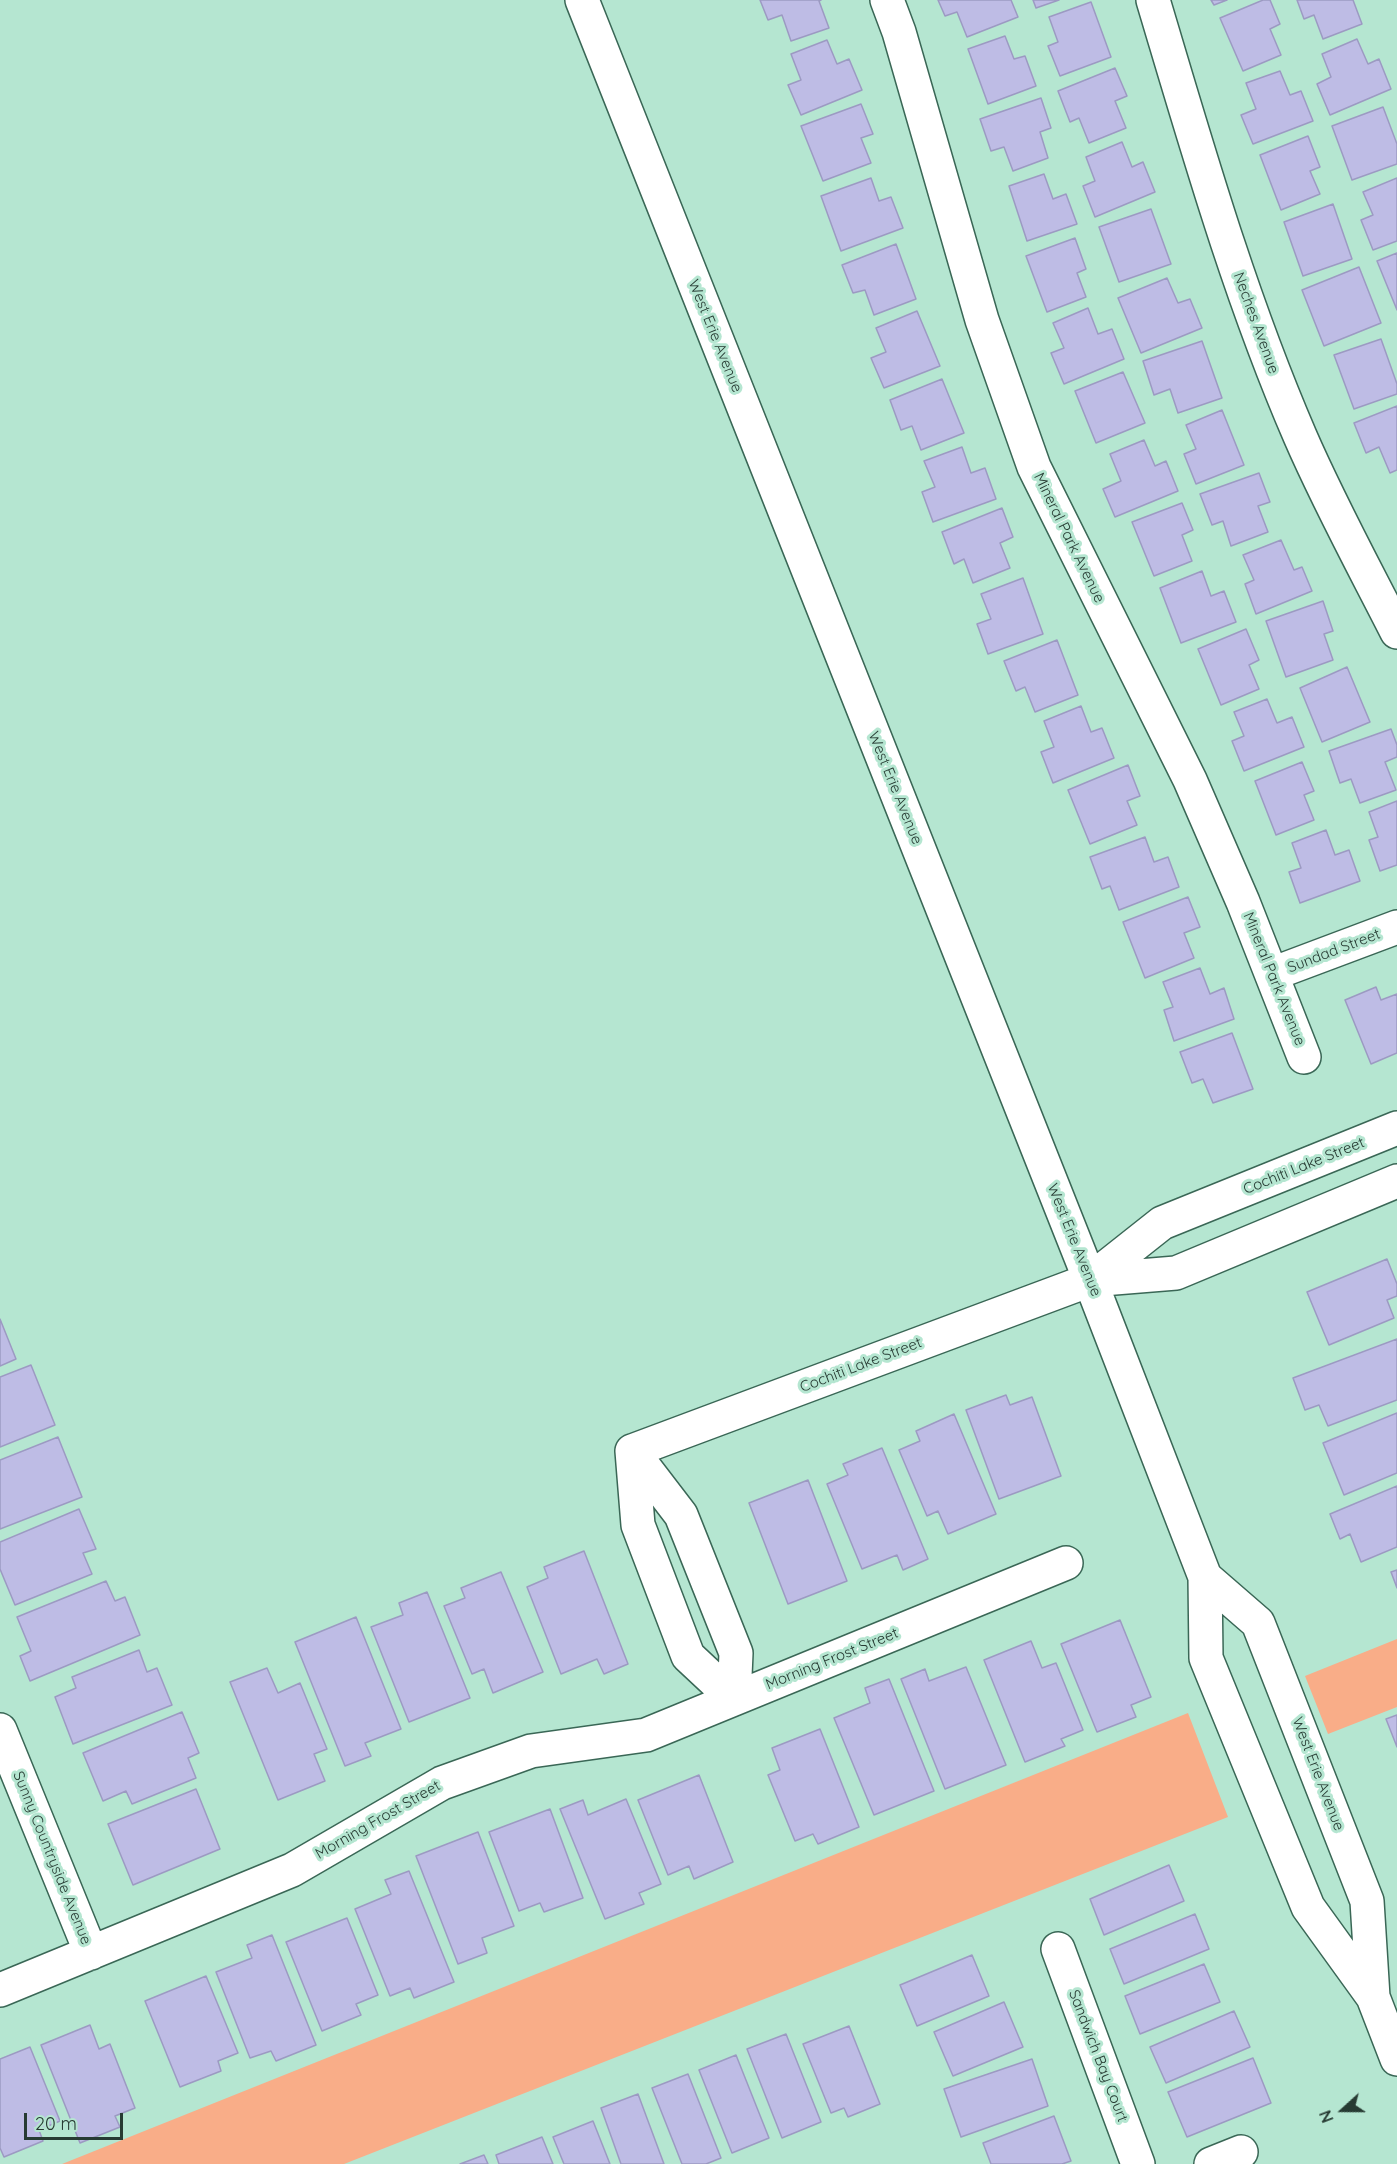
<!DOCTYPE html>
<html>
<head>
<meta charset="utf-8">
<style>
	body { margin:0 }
	#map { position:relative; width:1397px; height:2164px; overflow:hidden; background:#b5e6d1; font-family:Quicksand,sans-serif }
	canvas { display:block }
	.north { position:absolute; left:1313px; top:2080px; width:60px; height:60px; -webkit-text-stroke:4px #b5e6d1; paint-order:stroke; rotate:249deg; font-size:16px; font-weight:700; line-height:24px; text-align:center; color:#273b33 }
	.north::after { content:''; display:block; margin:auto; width:21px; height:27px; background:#273b33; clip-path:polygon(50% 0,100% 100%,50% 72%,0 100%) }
	.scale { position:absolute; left:24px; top:2113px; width:99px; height:27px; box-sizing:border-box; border:3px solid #273b33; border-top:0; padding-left:8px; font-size:18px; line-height:21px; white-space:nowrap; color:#273b33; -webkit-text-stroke:4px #b5e6d1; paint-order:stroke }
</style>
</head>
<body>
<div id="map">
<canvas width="1397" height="2164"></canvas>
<div class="north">N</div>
<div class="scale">20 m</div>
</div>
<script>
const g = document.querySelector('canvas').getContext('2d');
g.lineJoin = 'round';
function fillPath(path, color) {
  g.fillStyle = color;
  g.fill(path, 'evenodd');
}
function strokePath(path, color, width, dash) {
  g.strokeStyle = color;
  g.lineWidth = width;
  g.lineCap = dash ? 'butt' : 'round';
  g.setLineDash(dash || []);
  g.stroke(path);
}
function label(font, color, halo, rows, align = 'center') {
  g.font = font + ' Quicksand,sans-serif';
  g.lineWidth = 6;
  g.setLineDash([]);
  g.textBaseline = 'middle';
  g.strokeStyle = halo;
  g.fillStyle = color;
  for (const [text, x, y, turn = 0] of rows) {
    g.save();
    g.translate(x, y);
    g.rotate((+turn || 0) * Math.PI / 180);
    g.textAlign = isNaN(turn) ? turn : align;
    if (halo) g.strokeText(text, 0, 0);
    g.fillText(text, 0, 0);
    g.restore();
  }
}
fillPath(new Path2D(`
	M 1397,1639 L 1397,1707 L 1328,1734 L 1305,1676 Z
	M 1188,1713 L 1228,1817 L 344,2164 L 62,2164 Z`), '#f9ad88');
const building = new Path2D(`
	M 760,0 L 821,0 L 819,1 L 829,28 L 791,41 L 782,15 L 768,20 Z
	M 938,0 L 1011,0 L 1018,17 L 967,37 L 957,12 L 945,16 Z
	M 1033,0 L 1059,0 L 1036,8 Z
	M 1211,0 L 1227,0 L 1214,5 Z
	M 1263,0 L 1270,0 L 1280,24 L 1270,29 L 1281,55 L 1243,71 L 1220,18 Z
	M 1297,0 L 1353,0 L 1362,24 L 1323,39 L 1314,15 L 1304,19 Z
	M 1091,2 L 1111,57 L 1060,76 L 1048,46 L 1058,42 L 1049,17 Z
	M 1005,36 L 1014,59 L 1025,56 L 1036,86 L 988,104 L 968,49 Z
	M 1357,39 L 1368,64 L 1379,59 L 1391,89 L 1330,115 L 1317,84 L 1331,77 L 1322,54 Z
	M 827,40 L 837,64 L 849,59 L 862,90 L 801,115 L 788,85 L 801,80 L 791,54 Z
	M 1115,68 L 1127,96 L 1115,101 L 1126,128 L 1089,143 L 1079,118 L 1070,122 L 1058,91 Z
	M 1280,71 L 1290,95 L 1301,91 L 1313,121 L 1253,144 L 1241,115 L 1256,109 L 1246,83 Z
	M 1041,98 L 1051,128 L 1040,132 L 1048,158 L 1013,171 L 1004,147 L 991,151 L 980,119 Z
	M 861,104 L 873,134 L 861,138 L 871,163 L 823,181 L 801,126 Z
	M 1383,107 L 1397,144 L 1397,164 L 1352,180 L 1332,126 Z
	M 1308,136 L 1320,167 L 1310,171 L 1320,194 L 1281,210 L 1260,155 Z
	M 1122,142 L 1132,167 L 1143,162 L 1155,192 L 1095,217 L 1083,186 L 1095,181 L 1086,157 Z
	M 1044,174 L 1053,199 L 1066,194 L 1077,224 L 1027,241 L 1009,186 Z
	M 871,178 L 879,201 L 891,197 L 903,228 L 841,251 L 821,196 Z
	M 1397,178 L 1397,241 L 1373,250 L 1361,220 L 1373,215 L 1363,192 Z
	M 1333,204 L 1352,259 L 1303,276 L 1284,222 Z
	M 1151,209 L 1171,264 L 1119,282 L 1099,227 Z
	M 1075,238 L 1086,269 L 1077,273 L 1086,297 L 1047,312 L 1026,256 Z
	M 896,244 L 916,299 L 874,315 L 865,290 L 853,293 L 842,265 Z
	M 1397,253 L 1397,310 L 1377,261 Z
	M 1359,267 L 1381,323 L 1324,346 L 1302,290 Z
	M 1167,278 L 1178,303 L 1190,299 L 1202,328 L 1141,353 L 1118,298 Z
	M 1088,308 L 1098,334 L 1112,329 L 1124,359 L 1064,384 L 1051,353 L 1064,348 L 1053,323 Z
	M 917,311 L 940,366 L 884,388 L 871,358 L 886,352 L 876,328 Z
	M 1381,339 L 1397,384 L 1397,394 L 1354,409 L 1334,355 Z
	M 1202,341 L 1222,398 L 1178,413 L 1170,389 L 1154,395 L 1143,361 Z
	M 1123,372 L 1145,423 L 1096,443 L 1075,391 Z
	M 942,379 L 964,433 L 921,450 L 912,426 L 901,430 L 890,400 Z
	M 1397,406 L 1397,470 L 1390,473 L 1379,447 L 1366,453 L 1354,423 Z
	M 1222,410 L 1244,465 L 1196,484 L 1184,454 L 1196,449 L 1186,425 Z
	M 1144,440 L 1155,466 L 1166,461 L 1178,491 L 1115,517 L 1103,489 L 1121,481 L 1110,454 Z
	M 962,447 L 971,473 L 985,468 L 996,499 L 933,522 L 922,492 L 935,487 L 924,461 Z
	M 1259,473 L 1270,502 L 1258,506 L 1268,532 L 1231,546 L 1223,521 L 1212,525 L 1200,494 Z
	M 1182,503 L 1193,530 L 1182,535 L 1192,561 L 1154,576 L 1132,522 Z
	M 1002,508 L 1013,537 L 1000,543 L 1010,568 L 973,583 L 964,559 L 954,564 L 942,532 Z
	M 1281,540 L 1294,570 L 1302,567 L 1312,591 L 1256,614 L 1245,584 L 1254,580 L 1243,555 Z
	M 1202,571 L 1211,596 L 1224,591 L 1236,622 L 1181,643 L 1160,588 Z
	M 1023,578 L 1043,634 L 988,654 L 977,624 L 991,619 L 981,594 Z
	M 1323,601 L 1333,631 L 1324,634 L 1333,660 L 1286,677 L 1266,621 Z
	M 1246,629 L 1259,660 L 1249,665 L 1259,689 L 1221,705 L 1198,649 Z
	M 1057,640 L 1078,695 L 1035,712 L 1025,687 L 1016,691 L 1004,661 Z
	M 1347,667 L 1370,722 L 1322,742 L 1300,688 Z
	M 1267,699 L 1277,723 L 1292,717 L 1304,747 L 1244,771 L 1232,741 L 1244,736 L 1234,712 Z
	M 1081,706 L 1091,732 L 1102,728 L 1114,758 L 1053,783 L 1041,752 L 1054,747 L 1044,721 Z
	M 1391,729 L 1397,745 L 1397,757 L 1385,762 L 1396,790 L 1360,803 L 1351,779 L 1340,783 L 1329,751 Z
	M 1302,762 L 1314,791 L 1304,795 L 1314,820 L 1276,835 L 1255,781 Z
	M 1128,765 L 1140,796 L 1127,801 L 1137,825 L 1090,844 L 1068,790 Z
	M 1397,801 L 1397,865 L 1380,871 L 1369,840 L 1378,837 L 1369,812 Z
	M 1326,830 L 1335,855 L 1349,850 L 1360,881 L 1300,903 L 1289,872 L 1301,868 L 1292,843 Z
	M 1145,837 L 1154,862 L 1168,857 L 1179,887 L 1119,910 L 1110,886 L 1102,889 L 1090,857 Z
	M 1188,897 L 1200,927 L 1184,933 L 1194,958 L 1145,978 L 1123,922 Z
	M 1200,968 L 1210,994 L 1224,988 L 1234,1019 L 1174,1041 L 1164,1010 L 1173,1007 L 1163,982 Z
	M 1376,987 L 1381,1000 L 1397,994 L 1397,1053 L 1371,1064 L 1345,1000 Z
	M 1232,1033 L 1253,1089 L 1213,1103 L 1203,1079 L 1192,1083 L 1180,1052 Z
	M 1387,1259 L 1397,1284 L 1397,1296 L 1387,1300 L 1394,1318 L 1329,1345 L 1307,1292 Z
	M 0,1319 L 16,1359 L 0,1366 Z
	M 1397,1339 L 1397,1400 L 1328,1426 L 1319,1405 L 1305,1410 L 1293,1378 Z
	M 31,1365 L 55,1425 L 0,1447 L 0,1377 Z
	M 1006,1395 L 1010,1405 L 1032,1397 L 1061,1476 L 999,1499 L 966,1410 Z
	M 1397,1413 L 1397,1473 L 1344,1495 L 1323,1443 Z
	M 954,1414 L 996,1514 L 948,1534 L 938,1511 L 927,1516 L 899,1450 L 920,1441 L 916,1431 Z
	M 58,1437 L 82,1497 L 0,1529 L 0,1460 Z
	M 882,1448 L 928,1559 L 903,1570 L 897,1555 L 862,1569 L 827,1484 L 848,1475 L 843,1464 Z
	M 808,1480 L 847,1581 L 788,1604 L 749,1503 Z
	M 1397,1486 L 1397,1547 L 1361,1562 L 1350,1534 L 1340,1539 L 1330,1514 Z
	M 79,1509 L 96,1549 L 83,1553 L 92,1574 L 15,1605 L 0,1569 L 0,1542 Z
	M 584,1551 L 628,1664 L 604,1674 L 597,1659 L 561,1674 L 527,1587 L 548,1578 L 544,1567 Z
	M 1397,1570 L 1397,1588 L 1391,1572 Z
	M 501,1572 L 543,1672 L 493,1693 L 484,1669 L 472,1674 L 444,1606 L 465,1598 L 461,1588 Z
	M 106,1581 L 115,1601 L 125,1597 L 140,1635 L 30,1681 L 20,1656 L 31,1651 L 17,1617 Z
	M 427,1592 L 470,1698 L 409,1722 L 371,1627 L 403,1615 L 399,1603 Z
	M 356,1617 L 401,1729 L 365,1743 L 371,1756 L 345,1766 L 295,1642 Z
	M 1120,1620 L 1151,1697 L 1131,1705 L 1136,1717 L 1097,1732 L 1061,1644 Z
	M 1031,1641 L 1042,1668 L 1056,1663 L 1083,1730 L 1061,1739 L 1065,1746 L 1025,1762 L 984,1660 Z
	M 139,1650 L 147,1672 L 157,1668 L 172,1705 L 73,1744 L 55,1697 L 76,1688 L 72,1677 Z
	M 966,1667 L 1006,1765 L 945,1789 L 901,1679 L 925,1669 L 929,1681 Z
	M 267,1668 L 278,1693 L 300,1683 L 327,1749 L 314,1754 L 325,1781 L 278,1800 L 230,1682 Z
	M 889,1679 L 934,1791 L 874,1815 L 834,1718 L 870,1703 L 865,1688 Z
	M 182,1712 L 199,1753 L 188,1758 L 196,1778 L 132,1804 L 126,1791 L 103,1801 L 83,1753 Z
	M 1397,1715 L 1397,1747 L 1386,1719 Z
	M 820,1729 L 859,1827 L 818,1844 L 813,1834 L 795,1841 L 768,1775 L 780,1770 L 772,1748 Z
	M 699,1775 L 733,1862 L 694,1879 L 689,1866 L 668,1875 L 638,1800 Z
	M 196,1789 L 220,1849 L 133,1885 L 108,1824 Z
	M 626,1799 L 661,1884 L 639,1893 L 644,1904 L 605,1919 L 560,1809 L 583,1800 L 588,1815 Z
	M 550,1809 L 583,1898 L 544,1912 L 540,1903 L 519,1911 L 489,1832 Z
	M 478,1832 L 514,1926 L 482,1938 L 487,1953 L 458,1964 L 416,1856 Z
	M 1169,1865 L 1184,1901 L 1104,1935 L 1090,1899 Z
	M 409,1871 L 454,1982 L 414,1998 L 410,1988 L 390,1996 L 355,1909 L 391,1894 L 385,1880 Z
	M 1195,1914 L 1209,1949 L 1124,1984 L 1110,1949 Z
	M 347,1918 L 378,1995 L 356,2004 L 361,2015 L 322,2031 L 286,1942 Z
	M 272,1935 L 316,2045 L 276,2061 L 271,2051 L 250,2058 L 216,1972 L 252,1958 L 247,1945 Z
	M 972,1955 L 989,1996 L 917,2026 L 900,1985 Z
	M 1204,1964 L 1220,2002 L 1140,2034 L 1125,1996 Z
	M 206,1976 L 238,2053 L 218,2061 L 221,2071 L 180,2087 L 145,2001 Z
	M 1004,2002 L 1023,2047 L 953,2076 L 934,2032 Z
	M 1234,2011 L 1250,2047 L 1166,2083 L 1150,2047 Z
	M 90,2025 L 99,2049 L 110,2044 L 135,2108 L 115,2116 L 120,2127 L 80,2143 L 41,2045 Z
	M 849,2026 L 880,2104 L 848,2117 L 844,2108 L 831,2113 L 803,2044 Z
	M 786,2034 L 821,2122 L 782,2138 L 747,2049 Z
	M 30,2047 L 60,2121 L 39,2130 L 43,2141 L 4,2157 L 0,2148 L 0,2059 Z
	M 736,2055 L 769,2138 L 732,2153 L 699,2070 Z
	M 1253,2058 L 1271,2103 L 1187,2137 L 1168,2092 Z
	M 1032,2059 L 1048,2106 L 961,2137 L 944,2089 Z
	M 688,2074 L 721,2158 L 706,2164 L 682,2164 L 652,2088 Z
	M 638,2094 L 664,2164 L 621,2164 L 601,2108 Z
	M 1054,2116 L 1071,2161 L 1062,2164 L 991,2164 L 983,2143 Z
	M 593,2121 L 610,2164 L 564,2164 L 553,2137 Z
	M 542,2137 L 553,2164 L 499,2164 L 496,2155 Z
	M 484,2155 L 488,2164 L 460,2164 Z`);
fillPath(building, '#bebce5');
strokePath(building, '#9c9ac2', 1.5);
const minor = new Path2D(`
	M 582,0 L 1090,1280 L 1205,1577 L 1206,1658 L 1308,1907 L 1373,1997 L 1397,2059
	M 887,0 L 899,32 L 982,320 L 1034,467 L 1190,780 L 1243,902 L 1304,1057
	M 1153,0 C 1197,147 1239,295 1300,436 C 1329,503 1364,567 1397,632
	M 1272,974 L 1397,927
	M 1090,1280 L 1162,1223 L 1397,1128
	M 632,1451 L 1090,1280 L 1176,1273 L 1397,1181
	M 632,1451 L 638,1525 L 688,1656 L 734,1699
	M 632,1451 L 681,1515 L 736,1653 L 734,1699
	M 1205,1577 L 1258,1623 L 1367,1901 L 1373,1997
	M 0,1730 L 91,1953
	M 1058,1949 L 1138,2164
	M 0,1990 L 292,1870 L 442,1783 L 531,1751 L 646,1735 L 1066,1563
	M 1211,2164 L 1241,2152`);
strokePath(minor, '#3a6756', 36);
strokePath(minor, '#fff', 33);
label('15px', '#273b33', '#b5e6d1', [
	["Neches Avenue",1256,323,70],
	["West Erie Avenue",715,336,68],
	["Mineral Park Avenue",1069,538,64],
	["West Erie Avenue",895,788,68],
	["Sundad Street",1334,951,-21],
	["Mineral Park Avenue",1274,979,68],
	["Cochiti Lake Street",1304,1166,-22],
	["West Erie Avenue",1074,1240,68],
	["Cochiti Lake Street",861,1365,-21],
	["Morning Frost Street",832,1659,-22],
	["West Erie Avenue",1318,1774,69],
	["Morning Frost Street",378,1820,-30],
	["Sunny Countryside Avenue",52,1858,68],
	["Sandwich Bay Court",1098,2056,69]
]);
</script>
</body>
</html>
